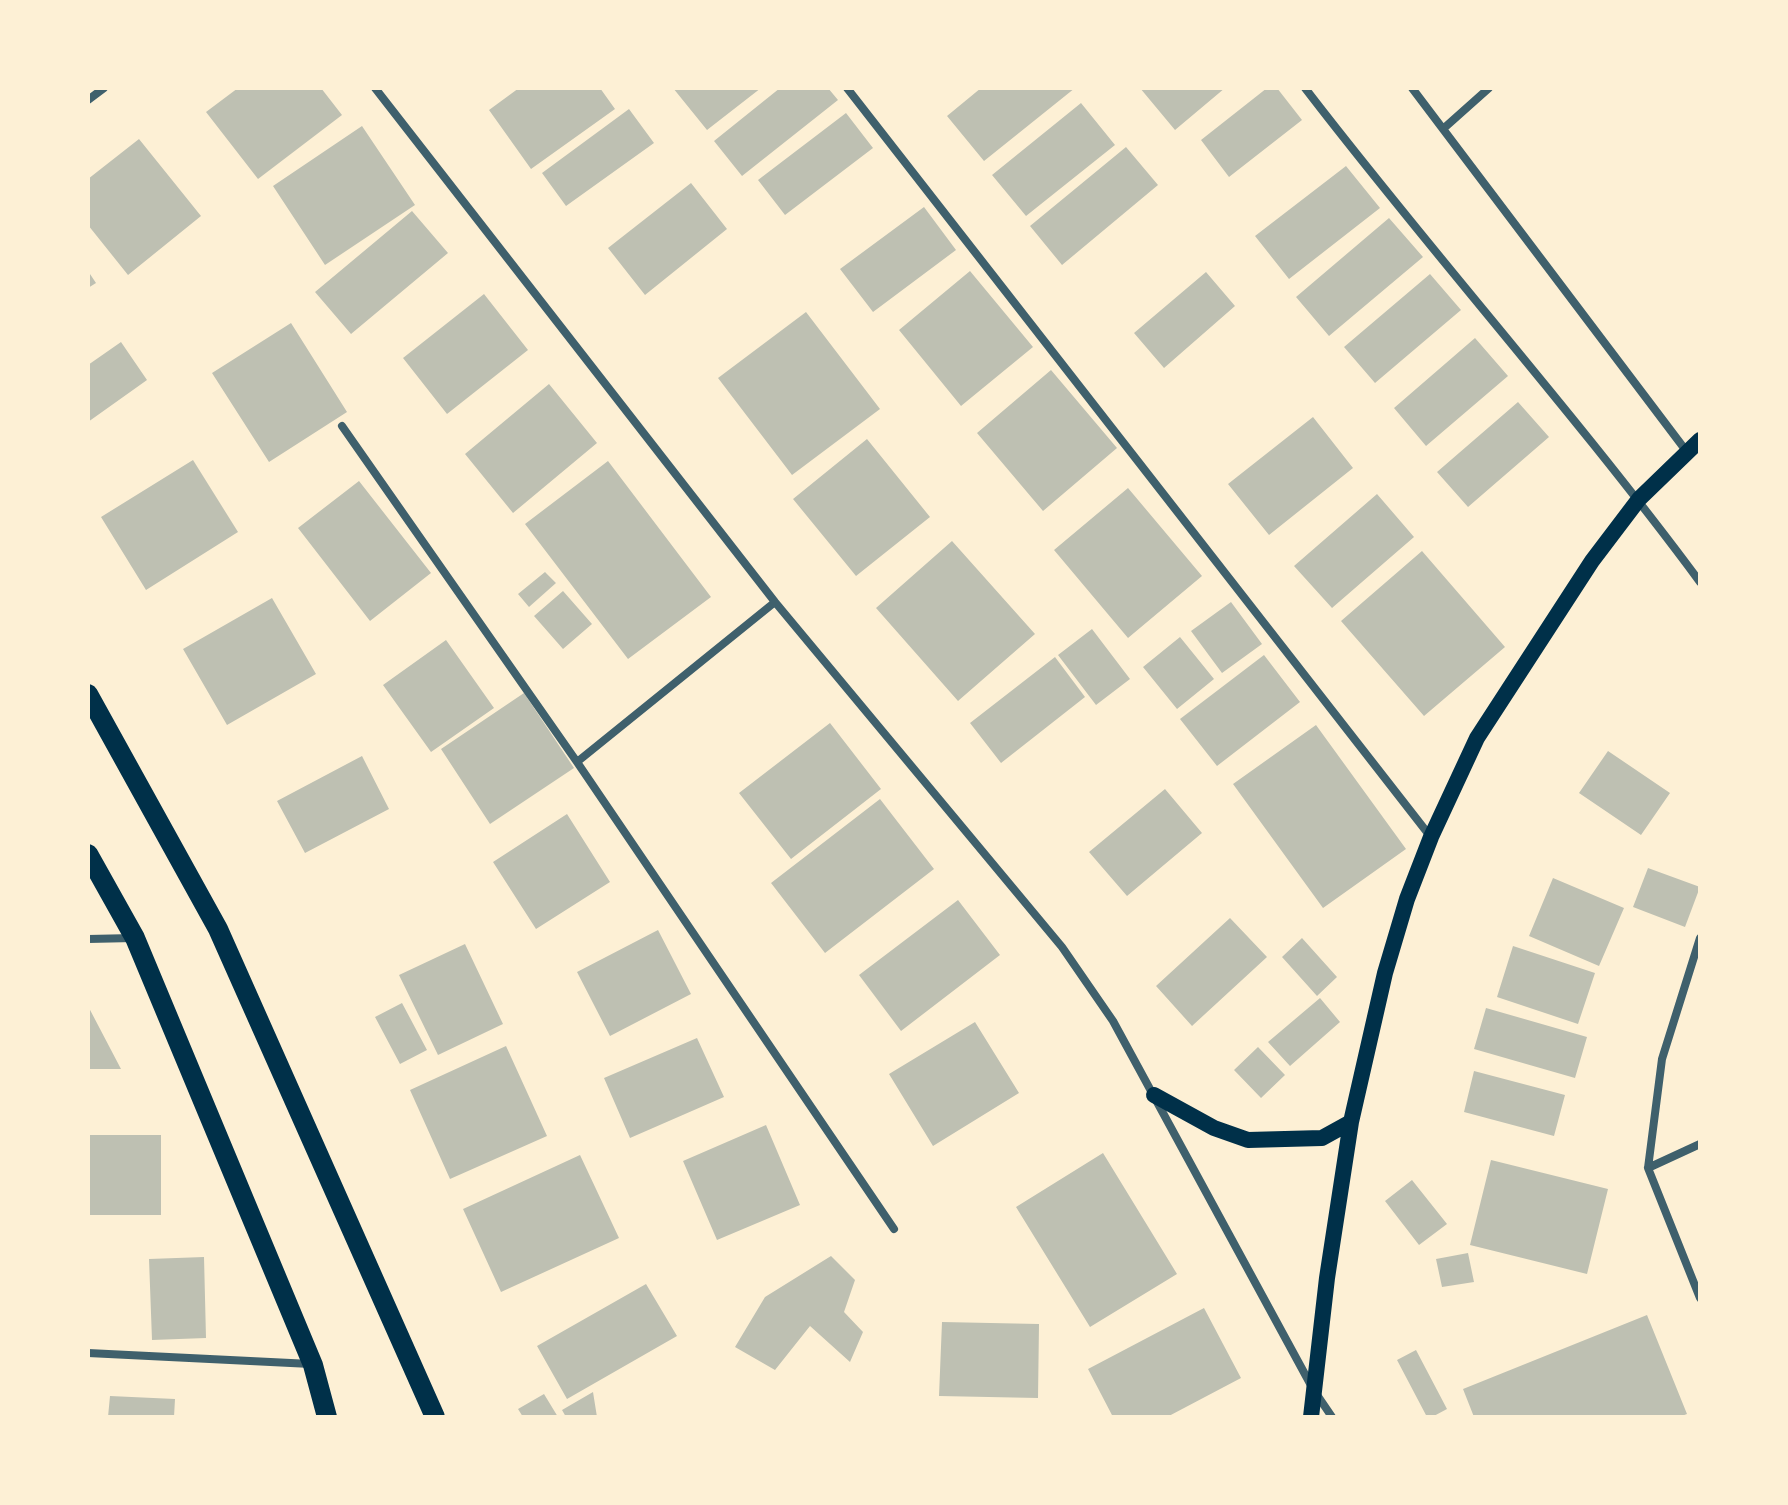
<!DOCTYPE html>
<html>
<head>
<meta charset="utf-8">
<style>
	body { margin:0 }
	#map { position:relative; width:1788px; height:1505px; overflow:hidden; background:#fdf0d5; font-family:"PT Serif",serif }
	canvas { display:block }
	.frame { position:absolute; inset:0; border:90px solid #fdf0d5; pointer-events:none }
</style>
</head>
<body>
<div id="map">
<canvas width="1788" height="1505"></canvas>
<div class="frame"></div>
</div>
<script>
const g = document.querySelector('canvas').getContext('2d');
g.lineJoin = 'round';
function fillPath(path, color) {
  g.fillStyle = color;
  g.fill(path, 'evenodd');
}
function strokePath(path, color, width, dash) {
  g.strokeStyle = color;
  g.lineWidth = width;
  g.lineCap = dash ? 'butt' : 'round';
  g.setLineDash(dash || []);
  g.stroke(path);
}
fillPath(new Path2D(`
	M 238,88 L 321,88 L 342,115 L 258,179 L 206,112 Z
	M 519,88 L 600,88 L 615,109 L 531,169 L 489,110 Z
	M 673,88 L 761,88 L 707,130 Z
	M 780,88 L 828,88 L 838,100 L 742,176 L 714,141 Z
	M 981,88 L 1075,88 L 984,161 L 947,116 Z
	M 1140,88 L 1225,88 L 1175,130 Z
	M 1267,88 L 1277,88 L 1302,120 L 1229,177 L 1201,140 Z
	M 1081,103 L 1115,145 L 1026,216 L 992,175 Z
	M 629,109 L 654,143 L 566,206 L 542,173 Z
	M 846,113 L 873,148 L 785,215 L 758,180 Z
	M 362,126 L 415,205 L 325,265 L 273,186 Z
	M 139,139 L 201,216 L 128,275 L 88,225 L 88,179 Z
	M 1126,147 L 1158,185 L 1062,265 L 1030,226 Z
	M 1346,166 L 1380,208 L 1289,279 L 1255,236 Z
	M 691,183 L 727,229 L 645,295 L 608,248 Z
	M 924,207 L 956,250 L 873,312 L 840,269 Z
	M 412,211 L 448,253 L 351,334 L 315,292 Z
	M 1389,218 L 1423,257 L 1329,336 L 1296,297 Z
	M 88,271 L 96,283 L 88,288 Z
	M 970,271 L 1033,347 L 961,406 L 899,330 Z
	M 1206,272 L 1235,306 L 1164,368 L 1134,333 Z
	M 1430,274 L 1461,310 L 1375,383 L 1344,347 Z
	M 484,294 L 528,350 L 447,414 L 403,358 Z
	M 806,312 L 880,409 L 792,475 L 718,378 Z
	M 291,323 L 347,412 L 269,462 L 212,373 Z
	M 1475,338 L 1508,376 L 1426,446 L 1394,408 Z
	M 121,342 L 147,380 L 88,422 L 88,365 Z
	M 1051,370 L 1117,448 L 1043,511 L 977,433 Z
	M 549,384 L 597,443 L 513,513 L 465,454 Z
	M 1518,402 L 1549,437 L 1468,507 L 1437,472 Z
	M 1313,417 L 1353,468 L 1269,535 L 1228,484 Z
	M 867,439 L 930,517 L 856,576 L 793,499 Z
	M 193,460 L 238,532 L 146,590 L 101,517 Z
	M 608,461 L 711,597 L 628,659 L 525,524 Z
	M 359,481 L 431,573 L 370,621 L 298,528 Z
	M 1128,488 L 1202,576 L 1128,638 L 1054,550 Z
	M 1377,494 L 1414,537 L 1332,608 L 1294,566 Z
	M 952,541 L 1035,634 L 958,701 L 876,608 Z
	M 1422,551 L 1505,647 L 1424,716 L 1341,621 Z
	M 545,572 L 556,583 L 529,607 L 518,594 Z
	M 563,591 L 592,624 L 563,649 L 534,616 Z
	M 272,598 L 316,674 L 227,725 L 183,649 Z
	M 1231,602 L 1262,644 L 1222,673 L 1191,631 Z
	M 1092,629 L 1130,679 L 1096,705 L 1058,655 Z
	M 1180,637 L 1214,679 L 1177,709 L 1143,667 Z
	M 446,640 L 494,708 L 431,752 L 383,685 Z
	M 1264,655 L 1300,702 L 1217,766 L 1180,719 Z
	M 1055,657 L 1085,697 L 1001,763 L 970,723 Z
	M 524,693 L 574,768 L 490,824 L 441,749 Z
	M 830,723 L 881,789 L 791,859 L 739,793 Z
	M 1316,725 L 1406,849 L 1323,908 L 1233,784 Z
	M 1608,751 L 1670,793 L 1641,835 L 1579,793 Z
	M 362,756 L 389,809 L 305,853 L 277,801 Z
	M 1165,789 L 1202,833 L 1127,896 L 1089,852 Z
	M 880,799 L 934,869 L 825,953 L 771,883 Z
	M 567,814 L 610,882 L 536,929 L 493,862 Z
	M 1648,868 L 1700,887 L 1685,927 L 1633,907 Z
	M 1553,878 L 1624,908 L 1599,966 L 1529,936 Z
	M 958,900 L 1000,955 L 901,1031 L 859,975 Z
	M 1230,918 L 1267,957 L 1192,1026 L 1156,986 Z
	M 658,930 L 691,994 L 610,1036 L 577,972 Z
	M 1302,938 L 1337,977 L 1317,996 L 1282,957 Z
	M 465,944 L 503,1024 L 438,1055 L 399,975 Z
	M 1513,946 L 1595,973 L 1578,1024 L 1497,997 Z
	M 1320,998 L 1340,1022 L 1290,1066 L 1268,1042 Z
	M 402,1003 L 427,1050 L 400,1064 L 375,1017 Z
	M 88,1006 L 121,1069 L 88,1069 Z
	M 1486,1008 L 1587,1037 L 1575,1078 L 1474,1049 Z
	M 975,1022 L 1019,1093 L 933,1146 L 889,1074 Z
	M 697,1038 L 724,1097 L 630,1138 L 604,1078 Z
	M 506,1046 L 547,1136 L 450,1179 L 410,1090 Z
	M 1258,1047 L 1285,1075 L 1261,1098 L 1234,1070 Z
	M 1474,1071 L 1565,1095 L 1554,1136 L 1464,1112 Z
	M 766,1125 L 800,1205 L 717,1240 L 683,1161 Z
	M 88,1135 L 161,1135 L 161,1215 L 88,1215 Z
	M 1103,1153 L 1177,1274 L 1090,1327 L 1016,1207 Z
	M 580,1155 L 619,1238 L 501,1292 L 463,1209 Z
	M 1491,1160 L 1608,1189 L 1587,1274 L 1470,1245 Z
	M 1412,1180 L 1447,1224 L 1419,1245 L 1385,1201 Z
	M 1468,1253 L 1474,1282 L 1442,1287 L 1436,1259 Z
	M 831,1256 L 855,1280 L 844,1312 L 863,1332 L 850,1362 L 810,1326 L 775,1370 L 735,1347 L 765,1297 Z
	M 204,1257 L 206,1338 L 152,1340 L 149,1259 Z
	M 646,1284 L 677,1336 L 567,1399 L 537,1346 Z
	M 1204,1308 L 1241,1378 L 1167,1417 L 1113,1417 L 1088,1369 Z
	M 1647,1315 L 1687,1414 L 1679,1417 L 1474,1417 L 1463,1389 Z
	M 942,1322 L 1039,1324 L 1038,1398 L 939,1396 Z
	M 1416,1350 L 1447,1409 L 1432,1417 L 1427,1417 L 1397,1360 Z
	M 593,1392 L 597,1417 L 566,1417 L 562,1410 Z
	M 544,1394 L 558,1417 L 523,1417 L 518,1409 Z
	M 110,1396 L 175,1399 L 174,1417 L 108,1417 Z`), '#bec0b2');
strokePath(new Path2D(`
	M 375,88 L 775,602 L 1062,947 L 1113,1021 L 1313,1389 L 1332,1417
	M 847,88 L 1430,836
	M 1305,88 C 1433,255 1574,412 1700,582
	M 1412,88 L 1687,452
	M 88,100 L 104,88
	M 1443,129 L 1489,88
	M 342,426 L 577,762 L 894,1229
	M 577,762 L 775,602
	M 1700,938 L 1662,1059 L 1648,1168 L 1700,1298
	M 88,939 L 134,938
	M 1648,1168 L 1700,1144
	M 88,1353 L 311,1364`), '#3f606c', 8);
strokePath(new Path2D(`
	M 1154,1095 L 1214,1128 L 1248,1140 L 1322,1138 L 1351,1122
	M 1311,1417 L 1327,1278 L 1351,1122 L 1385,973 L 1407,899 L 1431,837 L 1477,738 L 1592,561 L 1639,499 L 1700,440`), '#003049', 16);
strokePath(new Path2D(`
	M 88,694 L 218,929 L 435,1417
	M 88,854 L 135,938 L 313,1365 L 327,1417`), '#003049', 20);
</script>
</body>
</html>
